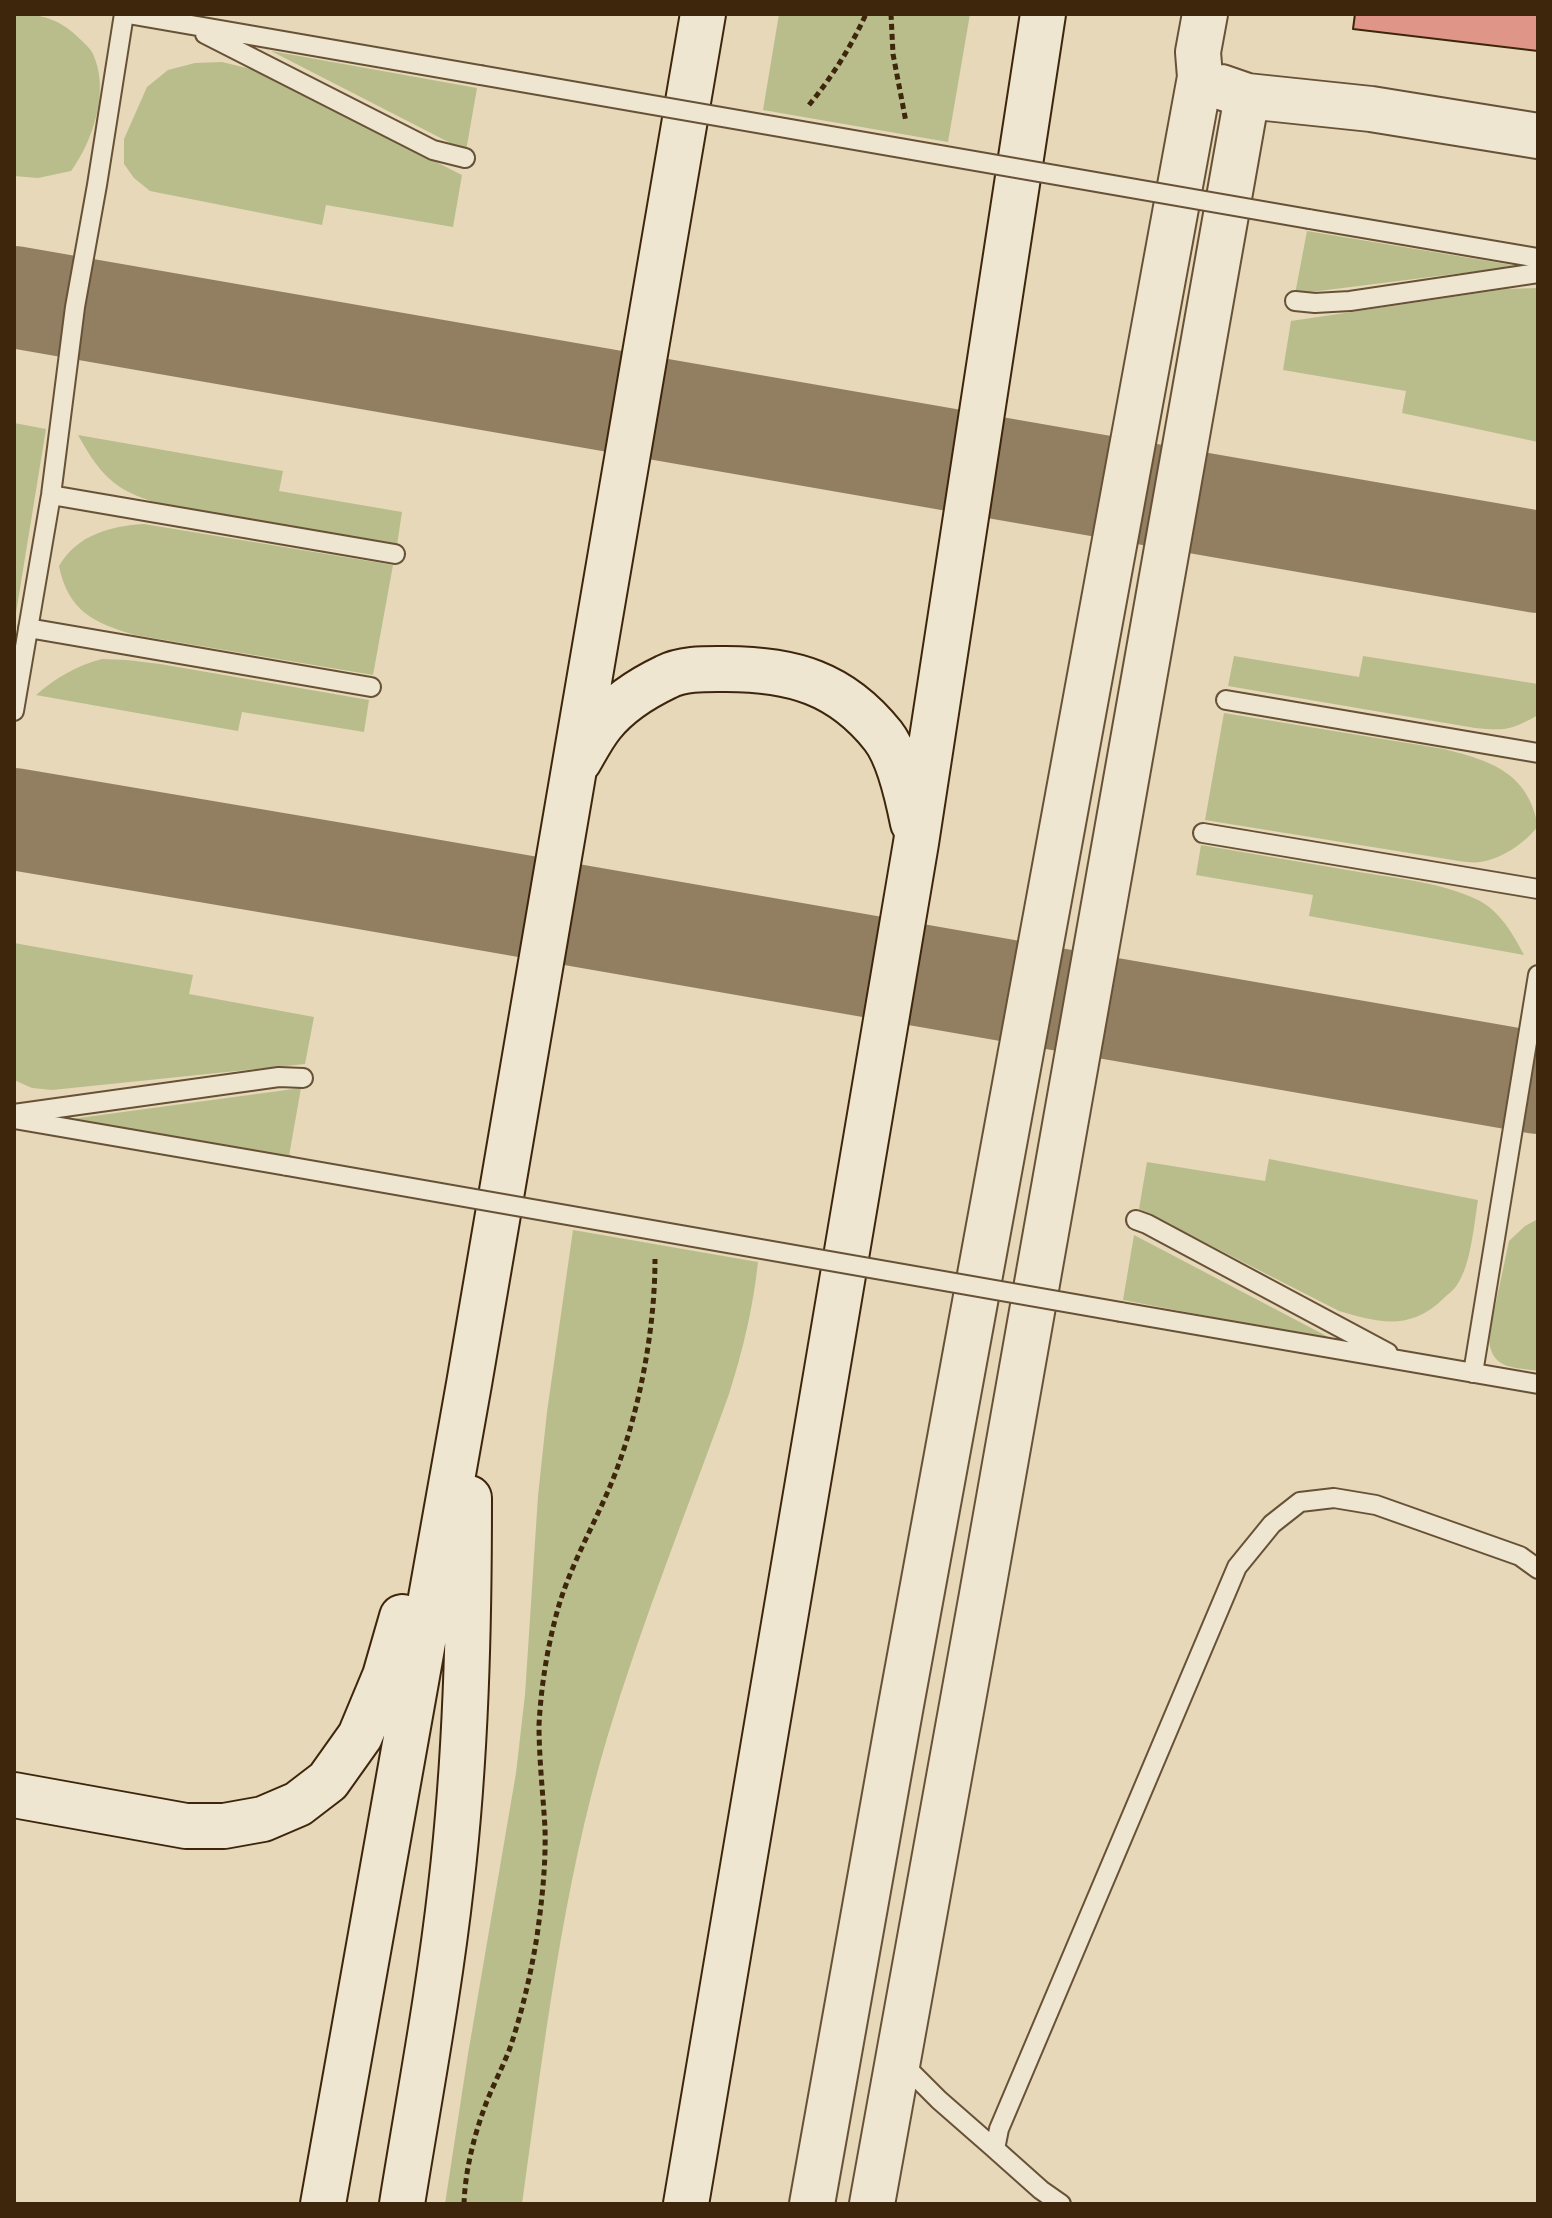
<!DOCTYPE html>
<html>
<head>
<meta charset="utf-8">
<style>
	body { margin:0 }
	#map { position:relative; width:1552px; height:2218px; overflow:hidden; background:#e6d8b8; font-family:"IM FELL English",serif }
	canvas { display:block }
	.frame { position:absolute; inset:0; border:16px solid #3e260c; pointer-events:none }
</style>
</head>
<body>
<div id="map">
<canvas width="1552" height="2218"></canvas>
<div class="frame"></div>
</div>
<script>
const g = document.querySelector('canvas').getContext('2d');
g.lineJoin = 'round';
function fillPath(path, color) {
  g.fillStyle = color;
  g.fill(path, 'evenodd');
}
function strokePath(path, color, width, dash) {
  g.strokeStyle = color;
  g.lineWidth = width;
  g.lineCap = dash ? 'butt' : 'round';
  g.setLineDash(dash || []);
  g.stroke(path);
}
fillPath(new Path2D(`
	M 14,14 C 43,14 60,19 81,40 C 85,44 91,49 93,54 C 110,90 93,141 71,171 L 38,178 L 14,176 Z
	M 779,14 L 970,14 L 948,142 L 763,110 Z
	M 271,51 L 477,88 L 466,151 Z
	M 222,62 L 251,69 L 462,175 L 453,227 L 326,205 L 322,225 L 150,191 L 134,178 L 124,164 L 124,139 L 147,87 L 168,70 L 195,63 Z
	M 1307,231 L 1518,266 L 1295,294 Z
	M 1538,288 L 1538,442 L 1402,413 L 1406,391 L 1283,370 L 1291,321 L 1506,289 Z
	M 14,423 L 46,429 L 14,625 Z
	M 78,435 L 283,471 L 279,491 L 402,512 L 397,545 L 169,506 C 118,493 103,480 78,435 Z
	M 144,524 L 393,565 L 373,675 L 135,635 C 94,623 68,611 59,566 C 77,535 110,526 144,524 Z
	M 1234,656 L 1359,677 L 1363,656 L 1538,684 L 1538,715 C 1512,730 1504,731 1475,728 L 1228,686 Z
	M 102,659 L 127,660 L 160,664 L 369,700 L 364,732 L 242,712 L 238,731 L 36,695 C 57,677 76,666 102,659 Z
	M 1224,713 L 1444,749 C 1492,761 1528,773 1538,826 C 1525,843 1502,859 1480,862 C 1474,863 1466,862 1459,861 L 1205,820 Z
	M 1201,845 C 1256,854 1310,864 1365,873 C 1402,879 1443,883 1478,900 C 1500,911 1513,934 1524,955 L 1309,916 L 1313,895 L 1196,875 Z
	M 14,943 L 193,975 L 189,994 L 314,1017 L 305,1064 L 52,1090 L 32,1088 L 14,1080 Z
	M 301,1088 L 289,1156 L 71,1119 Z
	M 1269,1159 L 1478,1200 C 1474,1224 1471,1265 1457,1285 C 1454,1290 1448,1294 1444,1298 C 1411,1331 1379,1323 1339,1311 L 1139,1209 L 1147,1162 L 1265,1181 Z
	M 1538,1219 L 1538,1371 C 1511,1367 1489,1369 1489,1335 L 1509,1241 L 1525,1226 Z
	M 573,1230 L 758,1262 C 753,1308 743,1350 729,1394 C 688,1508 642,1621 607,1738 C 562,1889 544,2048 522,2204 L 445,2204 L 468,2054 L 516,1773 L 525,1695 L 538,1496 L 547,1412 Z
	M 1134,1235 L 1336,1341 L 1123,1300 Z`), '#b9bd8b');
strokePath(new Path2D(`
	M 14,297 L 1538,562
	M 14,819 L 339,874 L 1538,1083`), '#927f62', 102);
const building = new Path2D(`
	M 1355,14 L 1538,14 L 1538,51 L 1353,29 Z`);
fillPath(building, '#e09589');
strokePath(building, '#3e260c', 2);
const service = new Path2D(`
	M 128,14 L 480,75
	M 205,34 L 433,150 L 465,158
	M 1309,219 L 1538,258
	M 1295,301 L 1315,303 L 1350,301 L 1538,273
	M 51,495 L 395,554
	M 28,628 L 371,687
	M 1226,700 L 1538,753
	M 14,711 L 51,495 L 75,307 L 97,185 L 124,14
	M 1203,833 L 1538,889
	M 14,1114 L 279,1077 L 303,1078
	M 14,1119 L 287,1166
	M 1136,1220 L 1147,1224 L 1388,1353
	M 1121,1312 L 1538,1384
	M 1473,1373 L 1538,975
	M 900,2061 L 939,2100 L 995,2149
	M 1061,2204 L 1041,2190 L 995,2149 L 999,2129 L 1237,1567 L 1272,1524 L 1300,1502 L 1334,1498 L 1376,1505 L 1520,1556 L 1538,1569`);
const tertiary = new Path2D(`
	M 1221,87 L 1247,96 L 1371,109 L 1538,136
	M 812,2204 L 901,1705 L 1200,77 L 1198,52 L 1205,14
	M 872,2204 L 981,1600 L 1247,96`);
const secondary = new Path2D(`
	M 579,761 C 586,749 593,735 602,724 C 618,704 643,688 666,677 C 683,668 707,669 726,669 C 792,669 841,683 883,736 C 898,755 908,798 913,823
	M 14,1795 L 186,1826 L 224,1826 L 263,1819 L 298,1804 L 328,1781 L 360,1736 L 385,1676 L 402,1617
	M 323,2204 L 469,1384 L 703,14
	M 402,2204 C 419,2098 439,1993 451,1886 C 466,1757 469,1628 469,1498
	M 686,2204 L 916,843 L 1043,14`);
strokePath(service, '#685237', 22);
strokePath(tertiary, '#685237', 48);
strokePath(secondary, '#3e260c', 48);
strokePath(new Path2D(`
	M 891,14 L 893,54 L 906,122
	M 809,105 C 832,77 851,47 866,14
	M 464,2204 C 465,2173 473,2139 484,2109 C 491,2089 502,2069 510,2048 C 522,2012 531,1974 537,1936 C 542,1901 546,1864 545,1828 C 543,1794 539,1759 539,1725 C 541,1687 547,1649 557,1612 C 571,1561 600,1516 618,1466 C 641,1403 655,1326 655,1259`), '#3e260c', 5, [6, 4]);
strokePath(service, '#efe6d1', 18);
strokePath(tertiary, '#efe6d1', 44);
strokePath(secondary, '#efe6d1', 44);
const serviceBridge = new Path2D(`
	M 480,75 L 1309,219
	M 287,1166 L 1121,1312`);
strokePath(serviceBridge, '#685237', 22, []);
strokePath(serviceBridge, '#efe6d1', 18);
</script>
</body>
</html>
